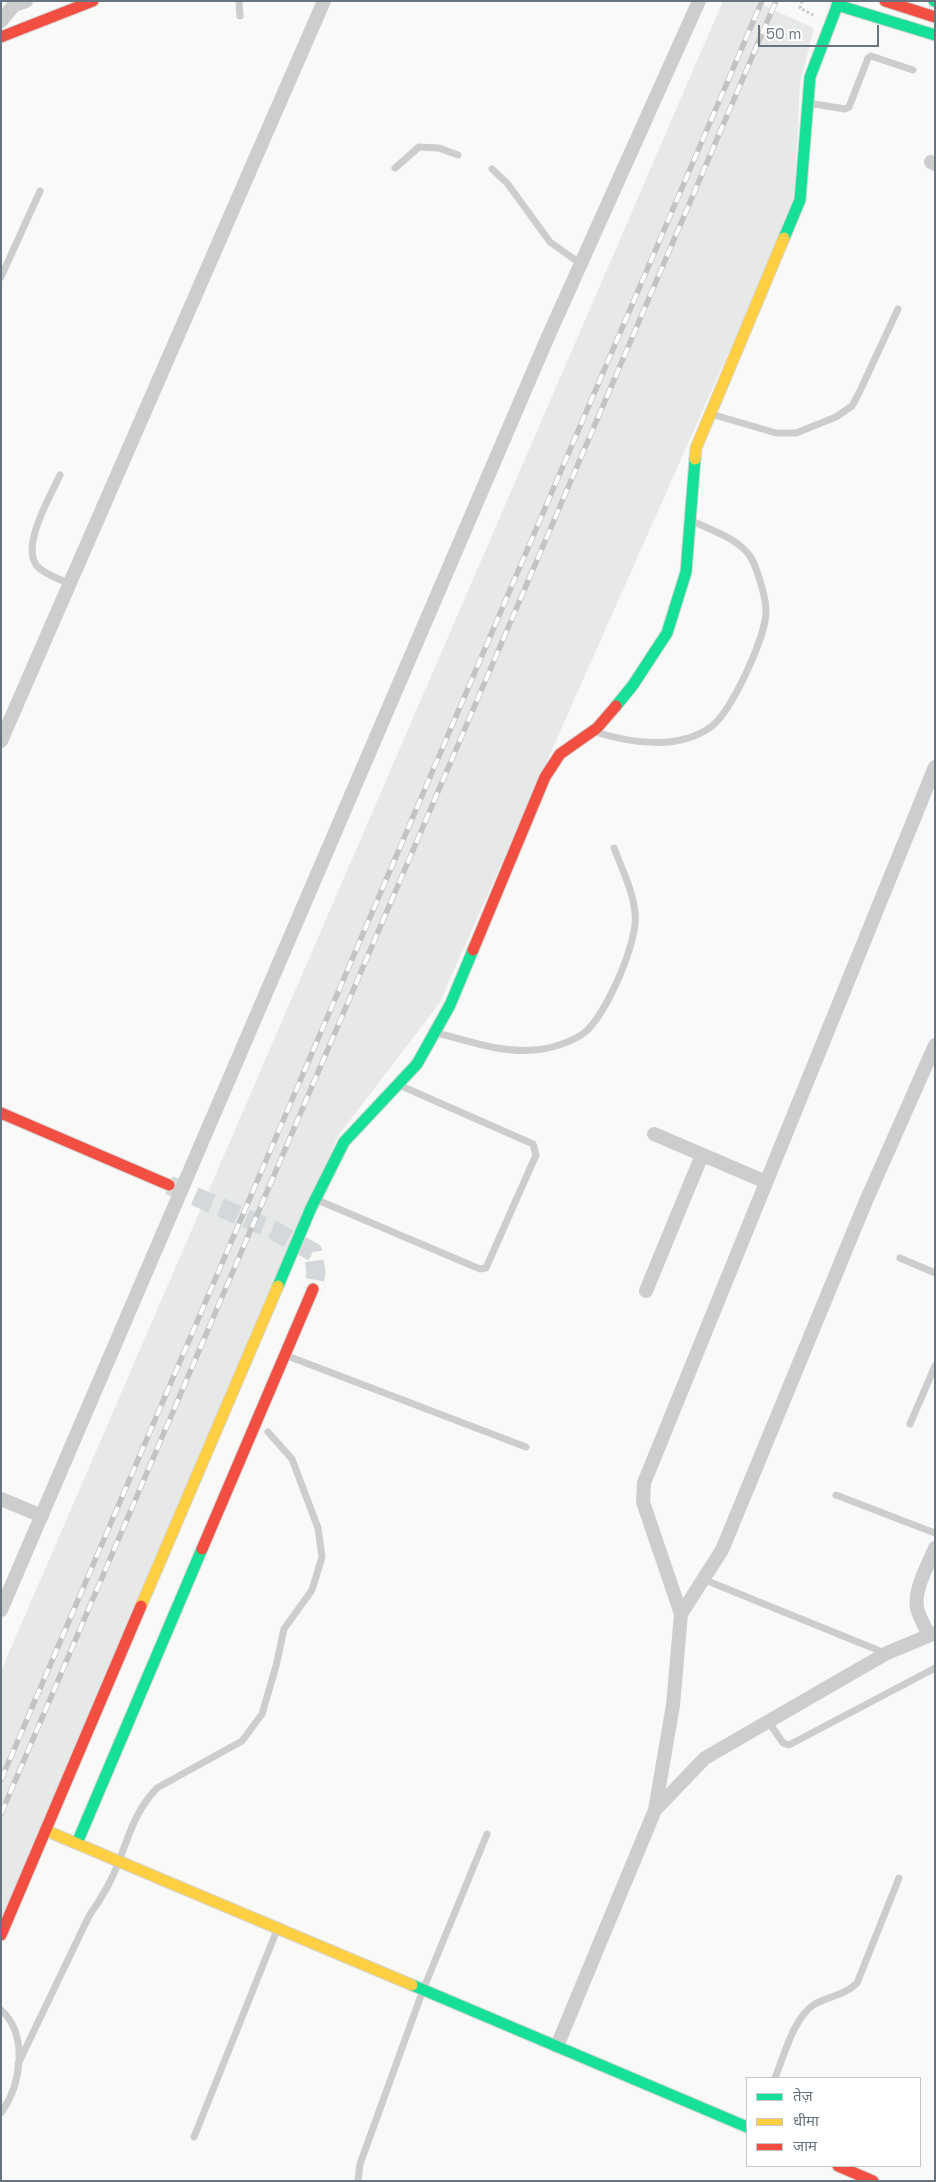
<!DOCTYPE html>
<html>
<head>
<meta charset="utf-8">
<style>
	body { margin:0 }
	#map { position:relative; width:936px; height:2182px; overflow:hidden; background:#f9f9f8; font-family:"Space Grotesk","Noto Sans Devanagari",sans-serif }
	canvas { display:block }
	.frame { position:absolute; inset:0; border:2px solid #67747f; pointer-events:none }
	.legend { position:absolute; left:746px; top:2077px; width:175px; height:90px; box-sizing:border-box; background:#fff; border:1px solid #c2c7cc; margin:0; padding:6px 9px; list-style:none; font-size:15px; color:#67747f }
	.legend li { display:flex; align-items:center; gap:10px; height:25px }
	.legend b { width:25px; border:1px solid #c2c7cc }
	.scale { position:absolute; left:758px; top:25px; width:121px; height:22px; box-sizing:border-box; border:2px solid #67747f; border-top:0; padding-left:6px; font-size:15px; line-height:18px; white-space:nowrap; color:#67747f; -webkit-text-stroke:4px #fff; paint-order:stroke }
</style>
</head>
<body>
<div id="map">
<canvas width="936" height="2182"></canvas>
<div class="frame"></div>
<ul class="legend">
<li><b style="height:6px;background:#16e098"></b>तेज़</li>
<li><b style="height:6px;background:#ffcf43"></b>धीमा</li>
<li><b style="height:6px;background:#f24e42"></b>जाम</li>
</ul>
<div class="scale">50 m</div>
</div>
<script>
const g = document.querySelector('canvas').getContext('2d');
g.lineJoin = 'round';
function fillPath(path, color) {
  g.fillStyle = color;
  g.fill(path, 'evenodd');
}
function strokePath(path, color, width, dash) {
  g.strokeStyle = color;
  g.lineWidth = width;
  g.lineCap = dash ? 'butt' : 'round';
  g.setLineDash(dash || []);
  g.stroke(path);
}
fillPath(new Path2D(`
	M 723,1 L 754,1 L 814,28 L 800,84 L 794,205 L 439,1004 L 338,1136 L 1,1923 L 1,1671 Z`), '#e7e9e8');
strokePath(new Path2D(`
	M 169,1185 L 273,1230 L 313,1252 L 316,1273 L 313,1289`), '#d4d8da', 19, [19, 9]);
const fast = new Path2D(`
	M 934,1 L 935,1
	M 837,5 L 935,35
	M 784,238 L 800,200 L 810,77 L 839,1
	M 616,706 L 633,685 L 667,633 L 686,572 L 695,459
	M 278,1286 L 311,1208 L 344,1142 L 417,1064 L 450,1005 L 473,950
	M 77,1843 L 202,1549
	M 412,1985 L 747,2127`);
const slow = new Path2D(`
	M 695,459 L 696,448 L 784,238
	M 141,1606 L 278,1286
	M 47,1831 L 412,1985`);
const jam = new Path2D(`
	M 885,1 L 935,17
	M 1,37 L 93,1
	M 473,950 L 545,777 L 560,754 L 597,728 L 616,706
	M 1,1113 L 169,1185
	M 202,1549 L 313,1289
	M 1,1935 L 141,1606
	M 838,2166 L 873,2181`);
strokePath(fast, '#d5d6d6', 13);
strokePath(slow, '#d5d6d6', 13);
strokePath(jam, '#d5d6d6', 13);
strokePath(new Path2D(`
	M 802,1 L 800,8 L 815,16`), '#c9cacb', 3, [2.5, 2.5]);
strokePath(new Path2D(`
	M 239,1 L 240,16
	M 808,103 L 845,109 L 849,107 L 868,58 L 871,56 L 913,70
	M 395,168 L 419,147 L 439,148 L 458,155
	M 492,169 L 507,183 L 550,242 L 581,264
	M 1,277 L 40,191
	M 711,414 L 776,433 L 796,433 L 836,417 L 852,406 L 858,395 L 898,309
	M 60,475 C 51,495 18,550 39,568 C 47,575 60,579 69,584
	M 595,732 C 631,743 679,751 712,726 C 732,710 766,637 766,611 C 766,598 757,567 750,556 C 737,538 711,530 692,521
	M 437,1033 C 469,1041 501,1053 534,1050 C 550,1049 572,1042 584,1033 C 606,1016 639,940 635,913 C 633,891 622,869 614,848
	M 315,1199 L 480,1269 L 486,1268 L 536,1155 L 533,1144 L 399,1085
	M 900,1258 L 935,1273
	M 285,1355 L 526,1447
	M 910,1424 L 935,1366
	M 836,1495 L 935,1533
	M 705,1580 L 885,1653
	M 768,1721 L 783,1743 L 789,1745 L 935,1668
	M 1,2010 C 29,2035 21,2085 1,2113
	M 18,2064 L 89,1916 C 101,1899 112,1881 119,1861 C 130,1833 135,1811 157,1788 L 242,1741 L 262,1714 L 276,1666 L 284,1629 L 312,1590 L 322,1557 L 318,1528 L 292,1459 L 268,1432
	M 775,2078 C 784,2056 794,2016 815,2004 C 830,1996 845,1995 857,1983 L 899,1878
	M 194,2137 L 277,1930
	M 358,2181 L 360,2164 L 423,1990 L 487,1834`), '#cccdce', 7);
strokePath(new Path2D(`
	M 1,21 L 14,5 L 26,1
	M 931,162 L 935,164
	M 1,741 L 324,1
	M 654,1134 L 766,1182
	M 646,1291 L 702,1155
	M 1,1499 L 42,1516
	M 1,1610 L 547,339 L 699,1
	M 681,1614 L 643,1502 L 644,1483 L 935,767
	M 928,1634 C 925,1626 919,1617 917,1608 C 914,1589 928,1565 935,1548
	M 655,1810 L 673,1705 L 681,1614 L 722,1550 L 866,1201 L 935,1045
	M 557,2046 L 655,1810 L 705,1758 L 887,1653 L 935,1633`), '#cccdce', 14);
strokePath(fast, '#16e098', 11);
strokePath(slow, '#ffcf43', 11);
strokePath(jam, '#f24e42', 11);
const rail = new Path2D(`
	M 1,1780 L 762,1
	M 1,1814 L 776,1`);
strokePath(rail, '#c2c3c4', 5.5);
strokePath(rail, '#fff', 4, [11]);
</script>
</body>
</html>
